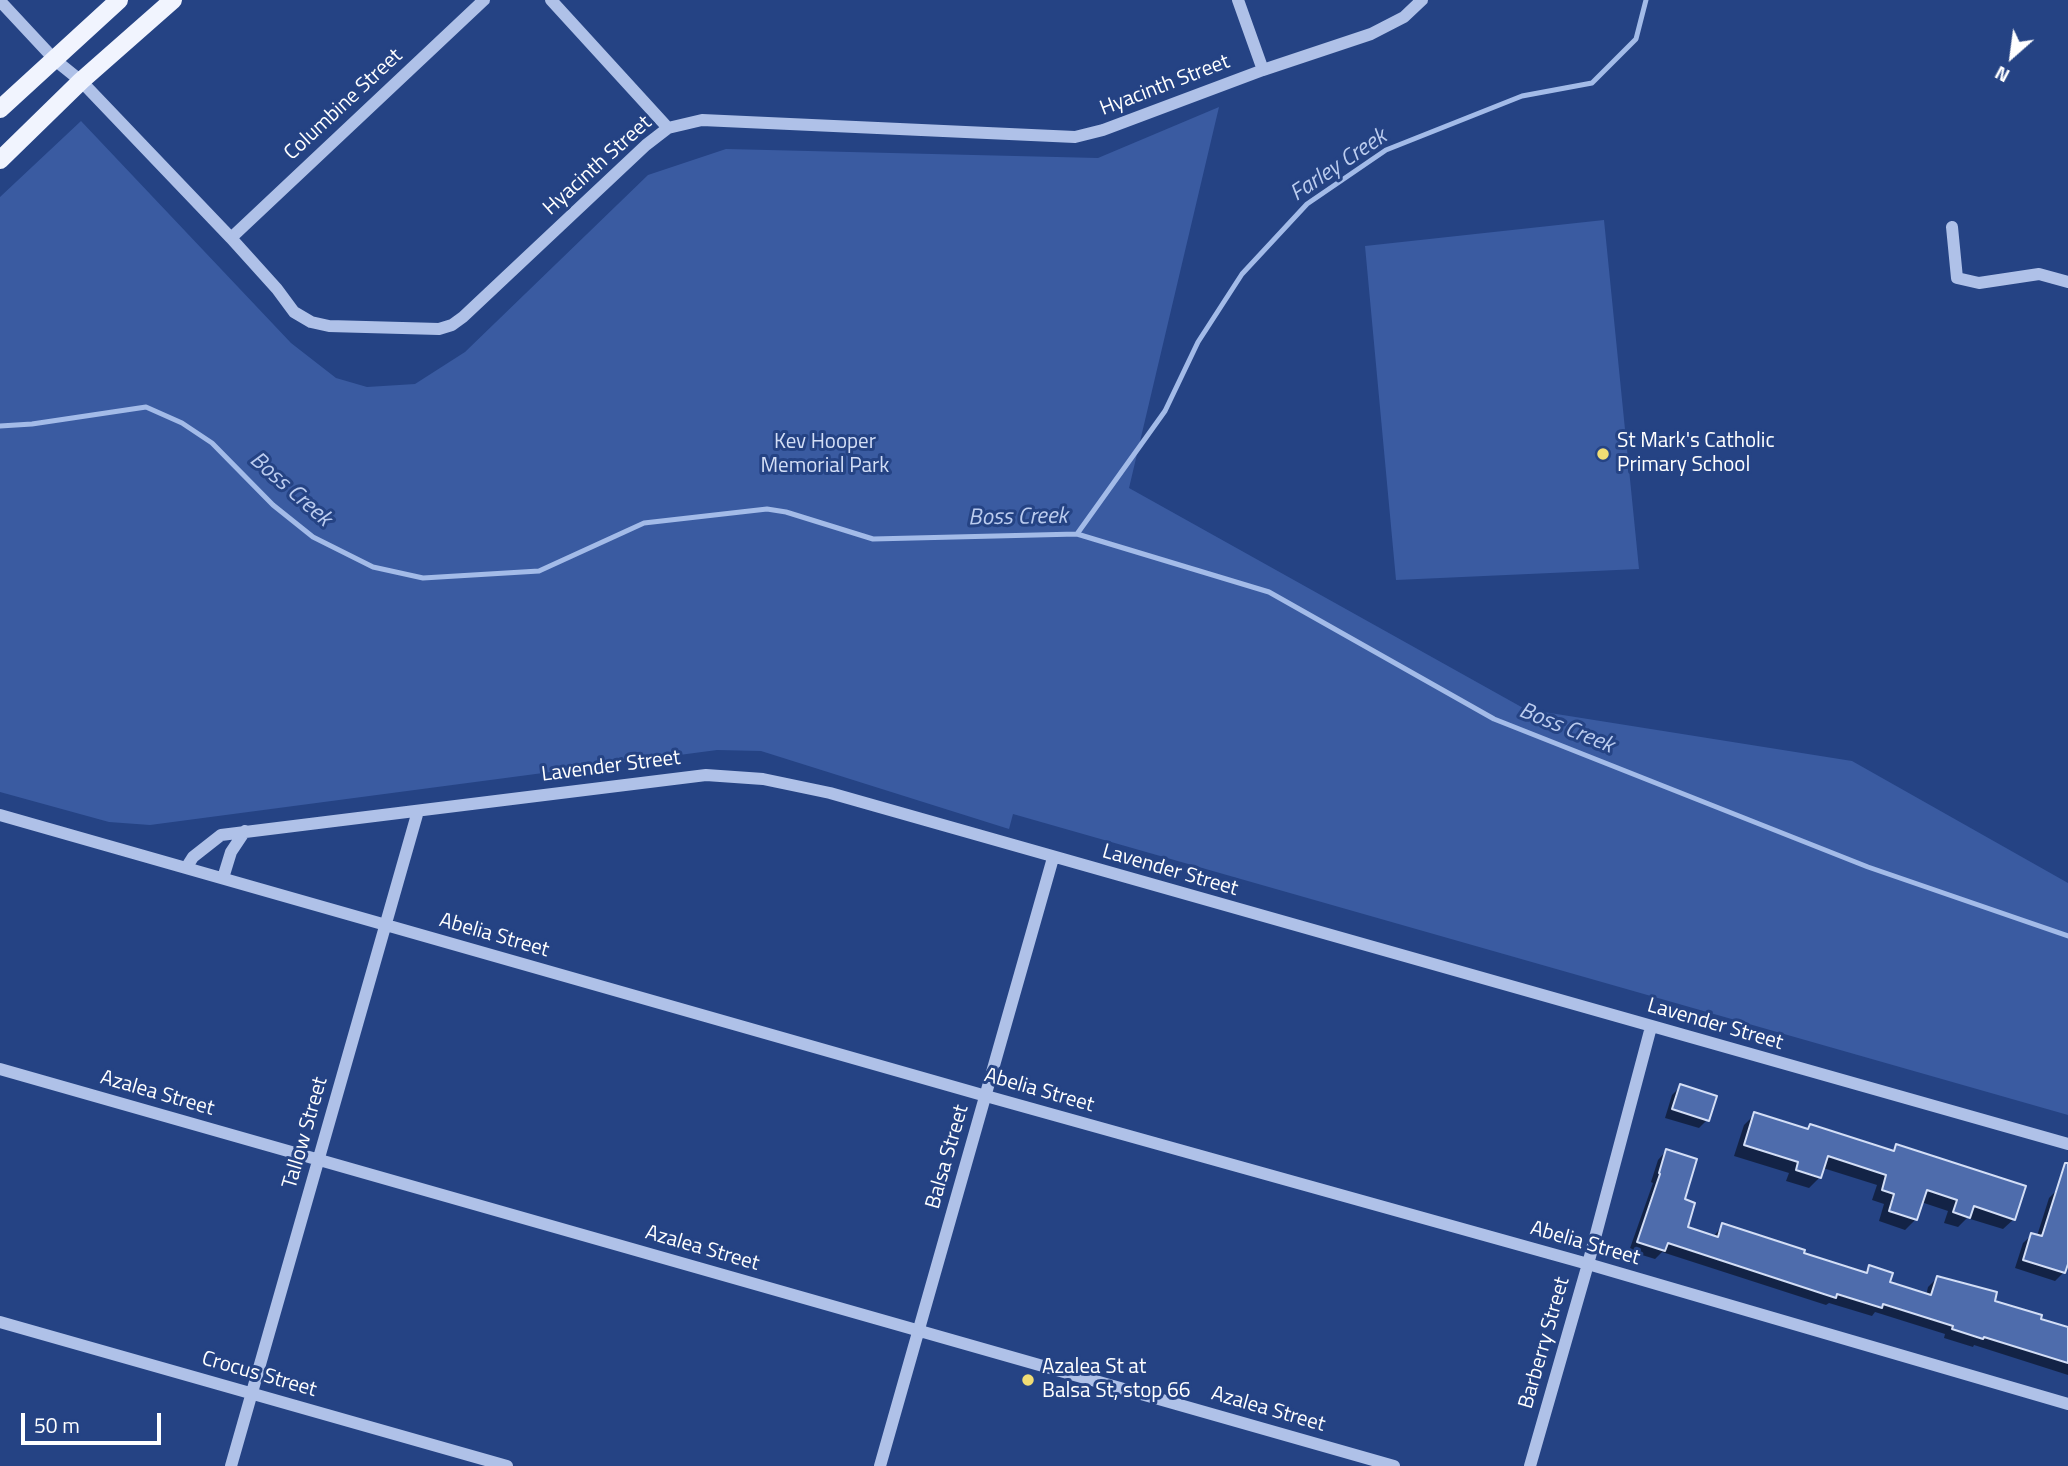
<!DOCTYPE html>
<html>
<head>
<meta charset="utf-8">
<style>
	body { margin:0 }
	#map { position:relative; width:2068px; height:1466px; overflow:hidden; background:#254384; font-family:"Titillium Web",sans-serif }
	canvas { display:block }
	.north { position:absolute; left:1977px; top:21px; width:70px; height:70px; -webkit-text-stroke:5px #254384; paint-order:stroke; rotate:208deg; font-size:19px; font-weight:700; line-height:28px; text-align:center; color:#fff }
	.north::after { content:''; display:block; margin:auto; width:24px; height:32px; background:#fff; clip-path:polygon(50% 0,100% 100%,50% 72%,0 100%) }
	.scale { position:absolute; left:21px; top:1413px; width:140px; height:32px; box-sizing:border-box; border:4px solid #fff; border-top:0; padding-left:9px; font-size:21px; line-height:24px; white-space:nowrap; color:#fff; -webkit-text-stroke:5px #254384; paint-order:stroke }
</style>
</head>
<body>
<div id="map">
<canvas width="2068" height="1466"></canvas>
<div class="north">N</div>
<div class="scale">50 m</div>
</div>
<script>
const g = document.querySelector('canvas').getContext('2d');
g.lineJoin = 'round';
function fillPath(path, color) {
  g.fillStyle = color;
  g.fill(path, 'evenodd');
}
function strokePath(path, color, width, dash) {
  g.strokeStyle = color;
  g.lineWidth = width;
  g.lineCap = dash ? 'butt' : 'round';
  g.setLineDash(dash || []);
  g.stroke(path);
}
function label(font, color, halo, rows, align = 'center') {
  g.font = font + ' "Titillium Web",sans-serif';
  g.lineWidth = 6;
  g.setLineDash([]);
  g.textBaseline = 'middle';
  g.strokeStyle = halo;
  g.fillStyle = color;
  for (const [text, x, y, turn = 0] of rows) {
    g.save();
    g.translate(x, y);
    g.rotate((+turn || 0) * Math.PI / 180);
    g.textAlign = isNaN(turn) ? turn : align;
    if (halo) g.strokeText(text, 0, 0);
    g.fillText(text, 0, 0);
    g.restore();
  }
}
fillPath(new Path2D(`
	M 1219,107 L 1129,488 L 1525,709 L 1852,761 L 2068,883 L 2068,1115 L 1013,814 L 1009,829 L 761,751 L 717,750 L 150,825 L 109,822 L 0,792 L 0,197 L 81,121 L 291,343 L 336,378 L 367,387 L 415,384 L 465,352 L 648,175 L 726,149 L 1098,158 Z
	M 1604,220 L 1639,569 L 1396,580 L 1365,246 Z`), '#3a5ba1');
fillPath(new Path2D(`
	M 1681,1086 L 1707,1120 L 1699,1128 L 1665,1118 L 1672,1095 Z
	M 1755,1114 L 1806,1130 L 1810,1126 L 1891,1152 L 1896,1146 L 2014,1219 L 2003,1229 L 1967,1218 L 1958,1227 L 1944,1223 L 1948,1211 L 1921,1202 L 1916,1219 L 1905,1230 L 1879,1221 L 1884,1204 L 1872,1200 L 1877,1185 L 1823,1168 L 1820,1177 L 1809,1188 L 1786,1181 L 1789,1173 L 1734,1156 L 1744,1125 Z
	M 1666,1151 L 1683,1200 L 1685,1228 L 1713,1237 L 1723,1225 L 1802,1255 L 1863,1274 L 1870,1267 L 1888,1284 L 1926,1296 L 1928,1287 L 1937,1278 L 1993,1302 L 2068,1329 L 2068,1375 L 1974,1345 L 1973,1347 L 1944,1338 L 1945,1334 L 1875,1312 L 1872,1316 L 1829,1303 L 1826,1305 L 1662,1252 L 1655,1259 L 1629,1251 L 1653,1183 L 1651,1182 L 1658,1160 Z
	M 2057,1190 L 2068,1193 L 2068,1258 L 2064,1272 L 2055,1281 L 2015,1268 L 2023,1243 L 2032,1235 L 2037,1236 L 2049,1198 Z`), '#0007');
strokePath(new Path2D(`
	M 0,426 L 32,424 L 146,407 L 182,423 L 212,443 L 273,505 L 313,537 L 373,567 L 423,578 L 539,571 L 644,523 L 767,509 L 786,512 L 873,539 L 1077,534 L 1269,592 L 1494,719 L 1868,867 L 2068,936
	M 1077,534 L 1165,411 L 1198,342 L 1242,274 L 1307,204 L 1386,150 L 1522,96 L 1592,83 L 1636,39 L 1646,0`), '#a3bbe8', 5);
const building = new Path2D(`
	M 1680,1084 L 1717,1096 L 1709,1121 L 1672,1109 Z
	M 1754,1112 L 1808,1129 L 1810,1124 L 1894,1151 L 1896,1144 L 2026,1186 L 2015,1220 L 1974,1206 L 1970,1218 L 1953,1212 L 1957,1200 L 1927,1190 L 1917,1220 L 1889,1211 L 1894,1194 L 1882,1190 L 1886,1175 L 1828,1156 L 1821,1178 L 1796,1170 L 1798,1162 L 1744,1145 Z
	M 1666,1149 L 1697,1159 L 1685,1199 L 1695,1203 L 1688,1227 L 1718,1237 L 1722,1223 L 1805,1250 L 1804,1253 L 1867,1273 L 1869,1265 L 1893,1273 L 1890,1282 L 1931,1295 L 1937,1276 L 1997,1292 L 1995,1301 L 2042,1315 L 2041,1319 L 2068,1327 L 2068,1363 L 1984,1337 L 1983,1339 L 1952,1329 L 1953,1326 L 1883,1304 L 1882,1308 L 1837,1294 L 1836,1298 L 1668,1243 L 1665,1251 L 1637,1242 L 1660,1174 L 1659,1173 Z
	M 2065,1163 L 2068,1163 L 2068,1264 L 2065,1273 L 2023,1260 L 2031,1233 L 2042,1236 Z`);
fillPath(building, '#4e6cac');
strokePath(building, '#d3def6', 2);
strokePath(new Path2D(`
	M 551,0 L 668,128
	M 1238,0 L 1263,70
	M 0,1 L 55,60 L 81,81 L 231,238 L 277,289 L 294,312 L 311,322 L 329,326 L 439,329 L 452,325 L 463,317 L 646,145 L 668,128 L 702,120 L 1075,137 L 1103,130 L 1263,70 L 1371,34 L 1404,17 L 1422,0
	M 1952,227 L 1957,278 L 1979,283 L 2039,274 L 2068,282
	M 231,238 L 484,0
	M 0,815 L 986,1096 L 1588,1264 L 2068,1404
	M 186,868 L 193,857 L 221,835 L 706,775 L 763,779 L 830,793 L 2068,1144
	M 223,878 L 231,852 L 245,831
	M 0,1069 L 1394,1466
	M 0,1322 L 507,1466
	M 231,1466 L 418,811
	M 880,1466 L 1053,858
	M 1530,1466 L 1588,1264 L 1651,1027`), '#afc1e8', 12);
strokePath(new Path2D(`
	M 0,109 L 119,0
	M 0,160 L 81,81 L 173,0`), '#f1f4fe', 18);
for (const [x, y, r, color] of [
	[1603,454,7,"#f1dd74"],
	[1028,1380,7,"#f1dd74"]
]) {
  const dot = new Path2D();
  dot.arc(x, y, r, 0, 2 * Math.PI);
  g.fillStyle = color;
  g.fill(dot);
  strokePath(dot, '#254384', 2.5);
}
label('21px', '#fff', '#254384', [
	["Hyacinth Street",1165,86,-21],
	["Columbine Street",344,105,-43],
	["Hyacinth Street",598,166,-42],
	["Lavender Street",611,767,-7],
	["Lavender Street",1170,871,16],
	["Abelia Street",494,936,16],
	["Lavender Street",1715,1025,16],
	["Abelia Street",1039,1091,16],
	["Azalea Street",157,1094,16],
	["Tallow Street",306,1133,-74],
	["Balsa Street",948,1157,-74],
	["Abelia Street",1585,1244,16],
	["Azalea Street",702,1249,16],
	["Barberry Street",1545,1343,-74],
	["Crocus Street",259,1375,16],
	["Azalea Street",1268,1410,16]
]);
label('21px', '#fff', '#254384', [
	["St Mark's Catholic",1617,442],
	["Primary School",1617,466],
	["Azalea St at",1042,1368],
	["Balsa St, stop 66",1042,1392]
], 'left');
label('21px', '#d3def6', '#254384', [
	["Kev Hooper",825,443],
	["Memorial Park",825,467]
]);
label('italic 23px', '#bbccef', '#254384', [
	["Farley Creek",1339,166,-34],
	["Boss Creek",290,490,41],
	["Boss Creek",1018,518,-1],
	["Boss Creek",1566,729,22]
]);
</script>
</body>
</html>
